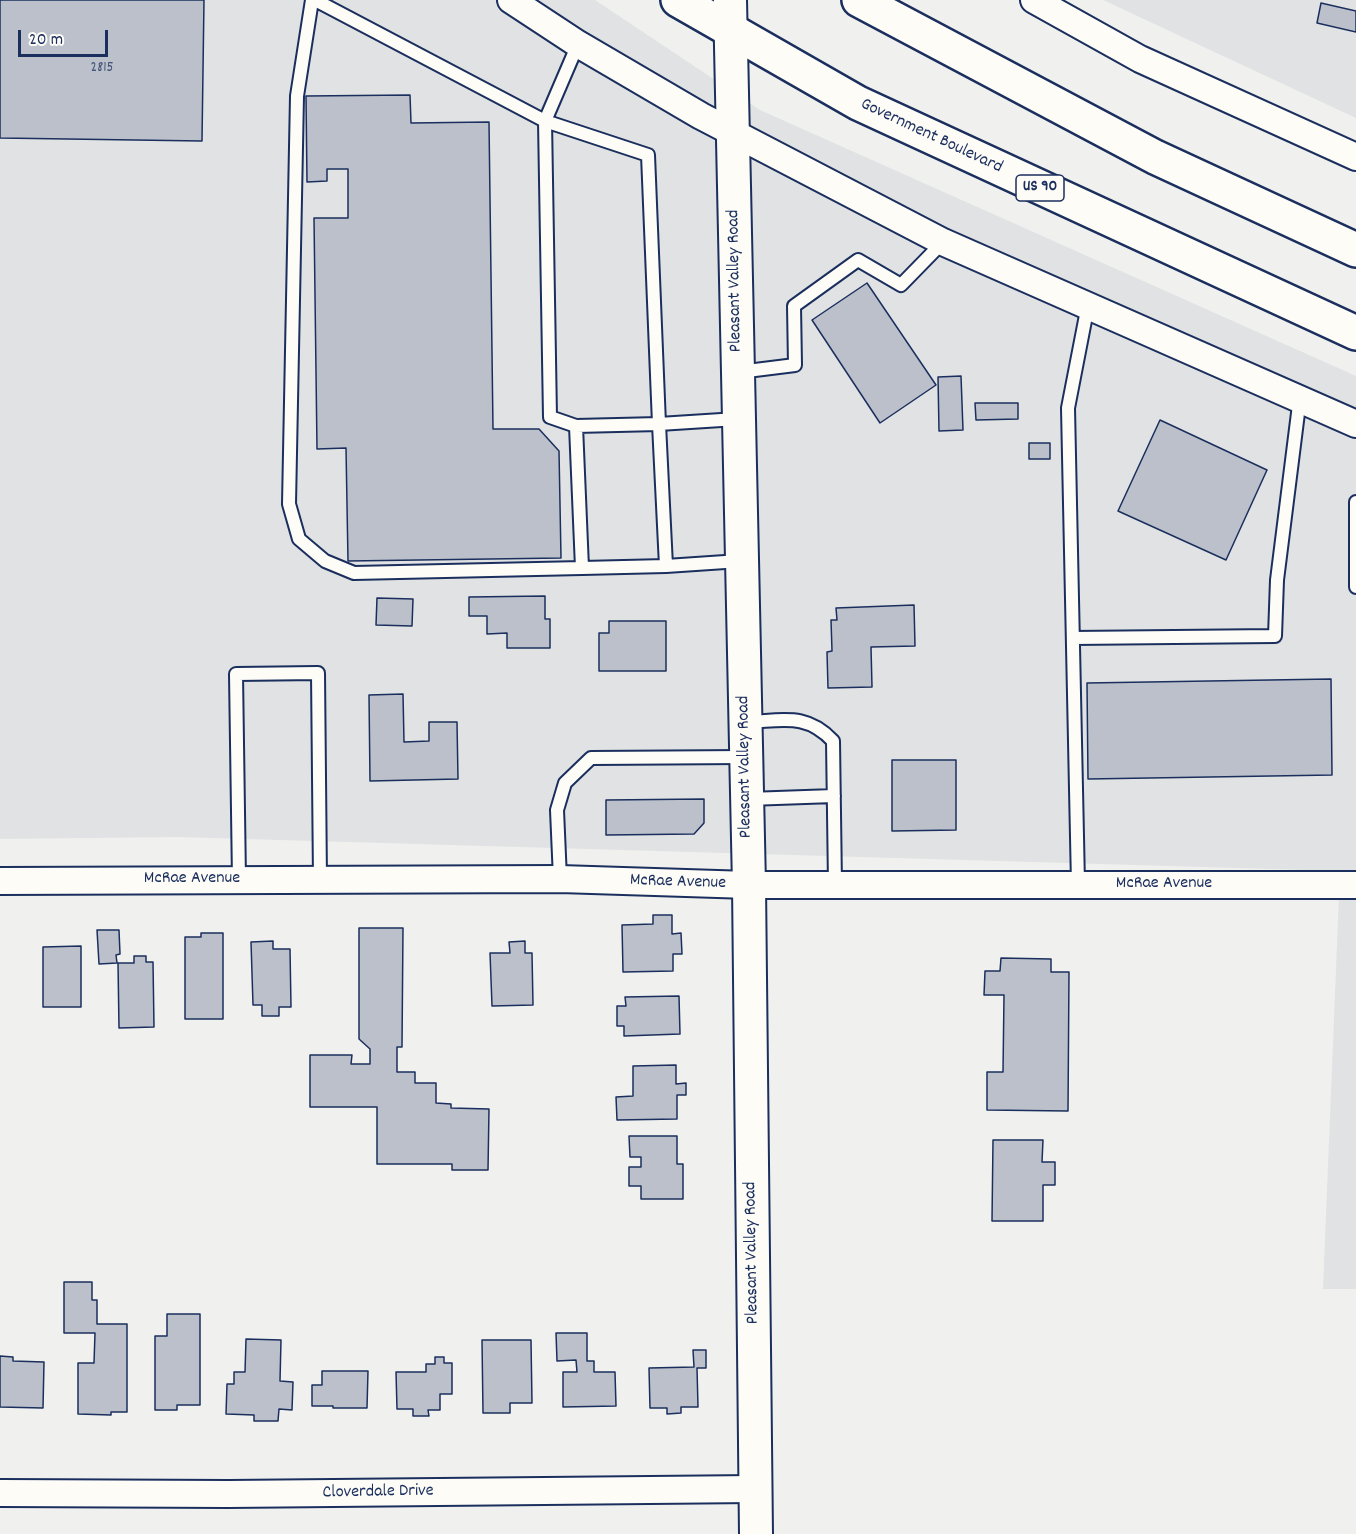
<!DOCTYPE html>
<html>
<head>
<meta charset="utf-8">
<style>
	body { margin:0 }
	#map { position:relative; width:1356px; height:1534px; overflow:hidden; background:#f0f0ee; font-family:Dekko,sans-serif }
	canvas { display:block }
	.scale { position:absolute; left:18px; top:30px; width:90px; height:27px; box-sizing:border-box; border:3px solid #1b2f5e; border-top:0; padding-left:8px; font-size:18px; line-height:21px; white-space:nowrap; color:#1b2f5e; -webkit-text-stroke:4px #fdfcf7; paint-order:stroke }
</style>
</head>
<body>
<div id="map">
<canvas width="1356" height="1534"></canvas>
<div class="scale">20 m</div>
</div>
<script>
const g = document.querySelector('canvas').getContext('2d');
g.lineJoin = 'round';
function fillPath(path, color) {
  g.fillStyle = color;
  g.fill(path, 'evenodd');
}
function strokePath(path, color, width, dash) {
  g.strokeStyle = color;
  g.lineWidth = width;
  g.lineCap = dash ? 'butt' : 'round';
  g.setLineDash(dash || []);
  g.stroke(path);
}
function label(font, color, halo, rows, align = 'center') {
  g.font = font + ' Dekko,sans-serif';
  g.lineWidth = 4.5;
  g.setLineDash([]);
  g.textBaseline = 'middle';
  g.strokeStyle = halo;
  g.fillStyle = color;
  for (const [text, x, y, turn = 0] of rows) {
    g.save();
    g.translate(x, y);
    g.rotate((+turn || 0) * Math.PI / 180);
    g.textAlign = isNaN(turn) ? turn : align;
    if (halo) g.strokeText(text, 0, 0);
    g.fillText(text, 0, 0);
    g.restore();
  }
}
fillPath(new Path2D(`
	M 0,0 L 595,0 L 760,110 L 1356,376 L 1356,1289 L 1323,1289 L 1340,871 L 178,837 L 0,839 Z
	M 1103,0 L 1356,0 L 1356,118 Z`), '#e0e2e3');
const building = new Path2D(`
	M 0,0 L 204,0 L 202,141 L 0,138 Z
	M 1321,3 L 1356,11 L 1356,32 L 1317,23 Z
	M 410,95 L 411,123 L 489,122 L 493,429 L 539,429 L 559,451 L 561,558 L 348,561 L 346,448 L 317,449 L 314,218 L 348,218 L 348,169 L 327,169 L 327,181 L 307,182 L 306,96 Z
	M 867,283 L 936,385 L 880,423 L 812,320 Z
	M 961,376 L 963,430 L 939,431 L 938,377 Z
	M 975,403 L 1018,403 L 1018,419 L 976,420 Z
	M 1160,420 L 1267,470 L 1226,560 L 1118,511 Z
	M 1029,443 L 1050,443 L 1050,459 L 1029,459 Z
	M 545,596 L 545,619 L 550,619 L 550,648 L 507,648 L 507,633 L 487,634 L 487,616 L 469,616 L 469,597 Z
	M 377,598 L 413,599 L 412,626 L 376,625 Z
	M 914,605 L 915,646 L 871,647 L 872,687 L 828,688 L 827,652 L 832,651 L 831,620 L 837,620 L 836,608 Z
	M 609,621 L 666,621 L 666,671 L 599,671 L 599,633 L 609,633 Z
	M 1331,679 L 1332,775 L 1088,779 L 1087,683 Z
	M 403,694 L 404,742 L 429,741 L 429,722 L 457,722 L 458,779 L 370,781 L 369,695 Z
	M 892,760 L 956,760 L 956,830 L 892,831 Z
	M 704,799 L 704,823 L 694,834 L 606,835 L 606,800 Z
	M 653,915 L 672,915 L 672,934 L 681,933 L 682,954 L 673,954 L 673,971 L 623,972 L 622,925 L 653,924 Z
	M 359,928 L 403,928 L 402,1047 L 397,1047 L 397,1072 L 415,1072 L 415,1083 L 436,1083 L 436,1103 L 451,1104 L 451,1108 L 489,1109 L 488,1170 L 452,1170 L 452,1164 L 377,1164 L 377,1107 L 310,1107 L 310,1055 L 352,1055 L 351,1064 L 370,1064 L 370,1049 L 359,1039 Z
	M 97,930 L 119,930 L 120,954 L 116,955 L 117,963 L 99,964 Z
	M 201,933 L 223,933 L 223,1019 L 185,1019 L 185,937 L 201,937 Z
	M 273,941 L 273,949 L 290,949 L 291,1007 L 279,1007 L 279,1016 L 262,1016 L 262,1005 L 253,1005 L 251,942 Z
	M 525,941 L 525,953 L 532,953 L 533,1005 L 492,1006 L 490,953 L 510,953 L 509,942 Z
	M 81,946 L 81,1007 L 43,1007 L 43,947 Z
	M 134,956 L 146,956 L 146,962 L 153,962 L 154,1027 L 119,1028 L 118,963 L 134,963 Z
	M 1001,958 L 1051,959 L 1051,972 L 1069,972 L 1068,1111 L 987,1110 L 987,1072 L 1003,1072 L 1004,995 L 984,995 L 985,971 L 1000,971 Z
	M 679,996 L 680,1034 L 624,1036 L 624,1026 L 617,1026 L 617,1006 L 626,1006 L 625,997 Z
	M 676,1065 L 676,1084 L 686,1083 L 686,1095 L 677,1095 L 677,1119 L 617,1120 L 616,1097 L 633,1096 L 633,1066 Z
	M 629,1136 L 677,1136 L 677,1164 L 683,1164 L 683,1199 L 641,1199 L 641,1186 L 629,1186 L 629,1167 L 641,1167 L 641,1157 L 630,1157 Z
	M 993,1140 L 1043,1140 L 1042,1162 L 1055,1162 L 1055,1185 L 1043,1185 L 1043,1221 L 992,1221 Z
	M 64,1282 L 92,1282 L 92,1300 L 97,1300 L 97,1324 L 127,1324 L 127,1412 L 111,1412 L 111,1415 L 78,1414 L 78,1363 L 94,1363 L 95,1333 L 64,1333 Z
	M 167,1314 L 200,1314 L 200,1405 L 177,1405 L 177,1410 L 155,1410 L 155,1336 L 167,1336 Z
	M 556,1333 L 587,1333 L 587,1361 L 594,1361 L 594,1372 L 615,1372 L 616,1406 L 563,1407 L 563,1372 L 577,1372 L 576,1360 L 557,1361 Z
	M 246,1339 L 281,1340 L 280,1381 L 293,1382 L 292,1410 L 279,1409 L 278,1421 L 254,1421 L 254,1415 L 226,1414 L 227,1384 L 234,1384 L 234,1372 L 245,1372 Z
	M 482,1340 L 531,1340 L 532,1403 L 510,1403 L 510,1413 L 483,1413 Z
	M 693,1350 L 706,1350 L 706,1368 L 697,1368 L 698,1407 L 681,1407 L 681,1413 L 667,1414 L 667,1408 L 650,1408 L 649,1368 L 694,1367 Z
	M 0,1356 L 13,1357 L 13,1361 L 44,1362 L 43,1408 L 0,1407 Z
	M 435,1357 L 444,1357 L 444,1363 L 452,1363 L 452,1394 L 440,1394 L 440,1410 L 428,1410 L 429,1416 L 413,1416 L 413,1409 L 397,1409 L 396,1372 L 426,1372 L 426,1364 L 435,1364 Z
	M 322,1371 L 368,1371 L 367,1408 L 333,1408 L 333,1406 L 312,1406 L 312,1385 L 322,1385 Z`);
fillPath(building, '#bbc0ca');
strokePath(building, '#1b2f5e', 1.5);
const service = new Path2D(`
	M 312,0 L 297,96 L 289,504 L 299,539 L 325,561 L 354,573 L 582,568
	M 315,0 L 545,121 L 550,417 L 576,426 L 582,568 L 666,566 L 740,561
	M 739,372 L 795,365 L 794,306 L 858,260 L 901,285 L 943,242
	M 576,426 L 659,424 L 648,155 L 545,121 L 578,44
	M 1356,502 L 1356,587
	M 666,566 L 659,424 L 737,419
	M 1073,638 L 1275,636 L 1277,580 L 1300,397
	M 746,722 C 782,721 806,712 833,741 L 835,885
	M 748,799 L 834,796
	M 560,879 L 557,810 L 565,783 L 591,758 L 744,757
	M 239,880 L 236,674 L 318,673 L 320,880
	M 1078,884 L 1068,408 L 1088,305`);
const minor = new Path2D(`
	M 511,0 L 578,44 L 701,116 L 943,242 L 1356,424
	M 1034,0 L 1140,59 L 1356,157
	M 0,881 L 560,879 L 749,885 L 1356,885
	M 0,1493 L 228,1494 L 755,1489`);
const tertiary = new Path2D(`
	M 730,0 L 749,885 L 756,1534`);
const primary = new Path2D(`
	M 678,0 L 858,103 L 1356,333
	M 859,0 L 1155,157 L 1356,250`);
strokePath(service, '#1b2f5e', 16);
strokePath(minor, '#1b2f5e', 30);
strokePath(tertiary, '#1b2f5e', 36);
strokePath(primary, '#1b2f5e', 38);
strokePath(service, '#fdfcf7', 12);
strokePath(minor, '#fdfcf7', 26);
strokePath(tertiary, '#fdfcf7', 32);
strokePath(primary, '#fdfcf7', 33);
label('15px', '#435379', null, [
	["2815",102,69]
]);
for (const [x, y, w] of [
	[1040,188,48]
]) {
  const box = new Path2D();
  box.roundRect(x - w / 2, y - 13, w, 26, 4.5);
  g.fillStyle = '#fdfcf7';
  g.fill(box);
  strokePath(box, '#1b2f5e', 1.5);
}
label('bold 16px', '#1b2f5e', null, [
	["US 90",1040,188]
]);
label('18px', '#1b2f5e', '#fdfcf7', [
	["Government Boulevard",931,137,25],
	["Pleasant Valley Road",736,281,-91],
	["Pleasant Valley Road",746,767,-91],
	["McRae Avenue",192,880],
	["McRae Avenue",678,883,2],
	["McRae Avenue",1164,885],
	["Pleasant Valley Road",753,1253,-91],
	["Cloverdale Drive",378,1493,-1]
]);
</script>
</body>
</html>
